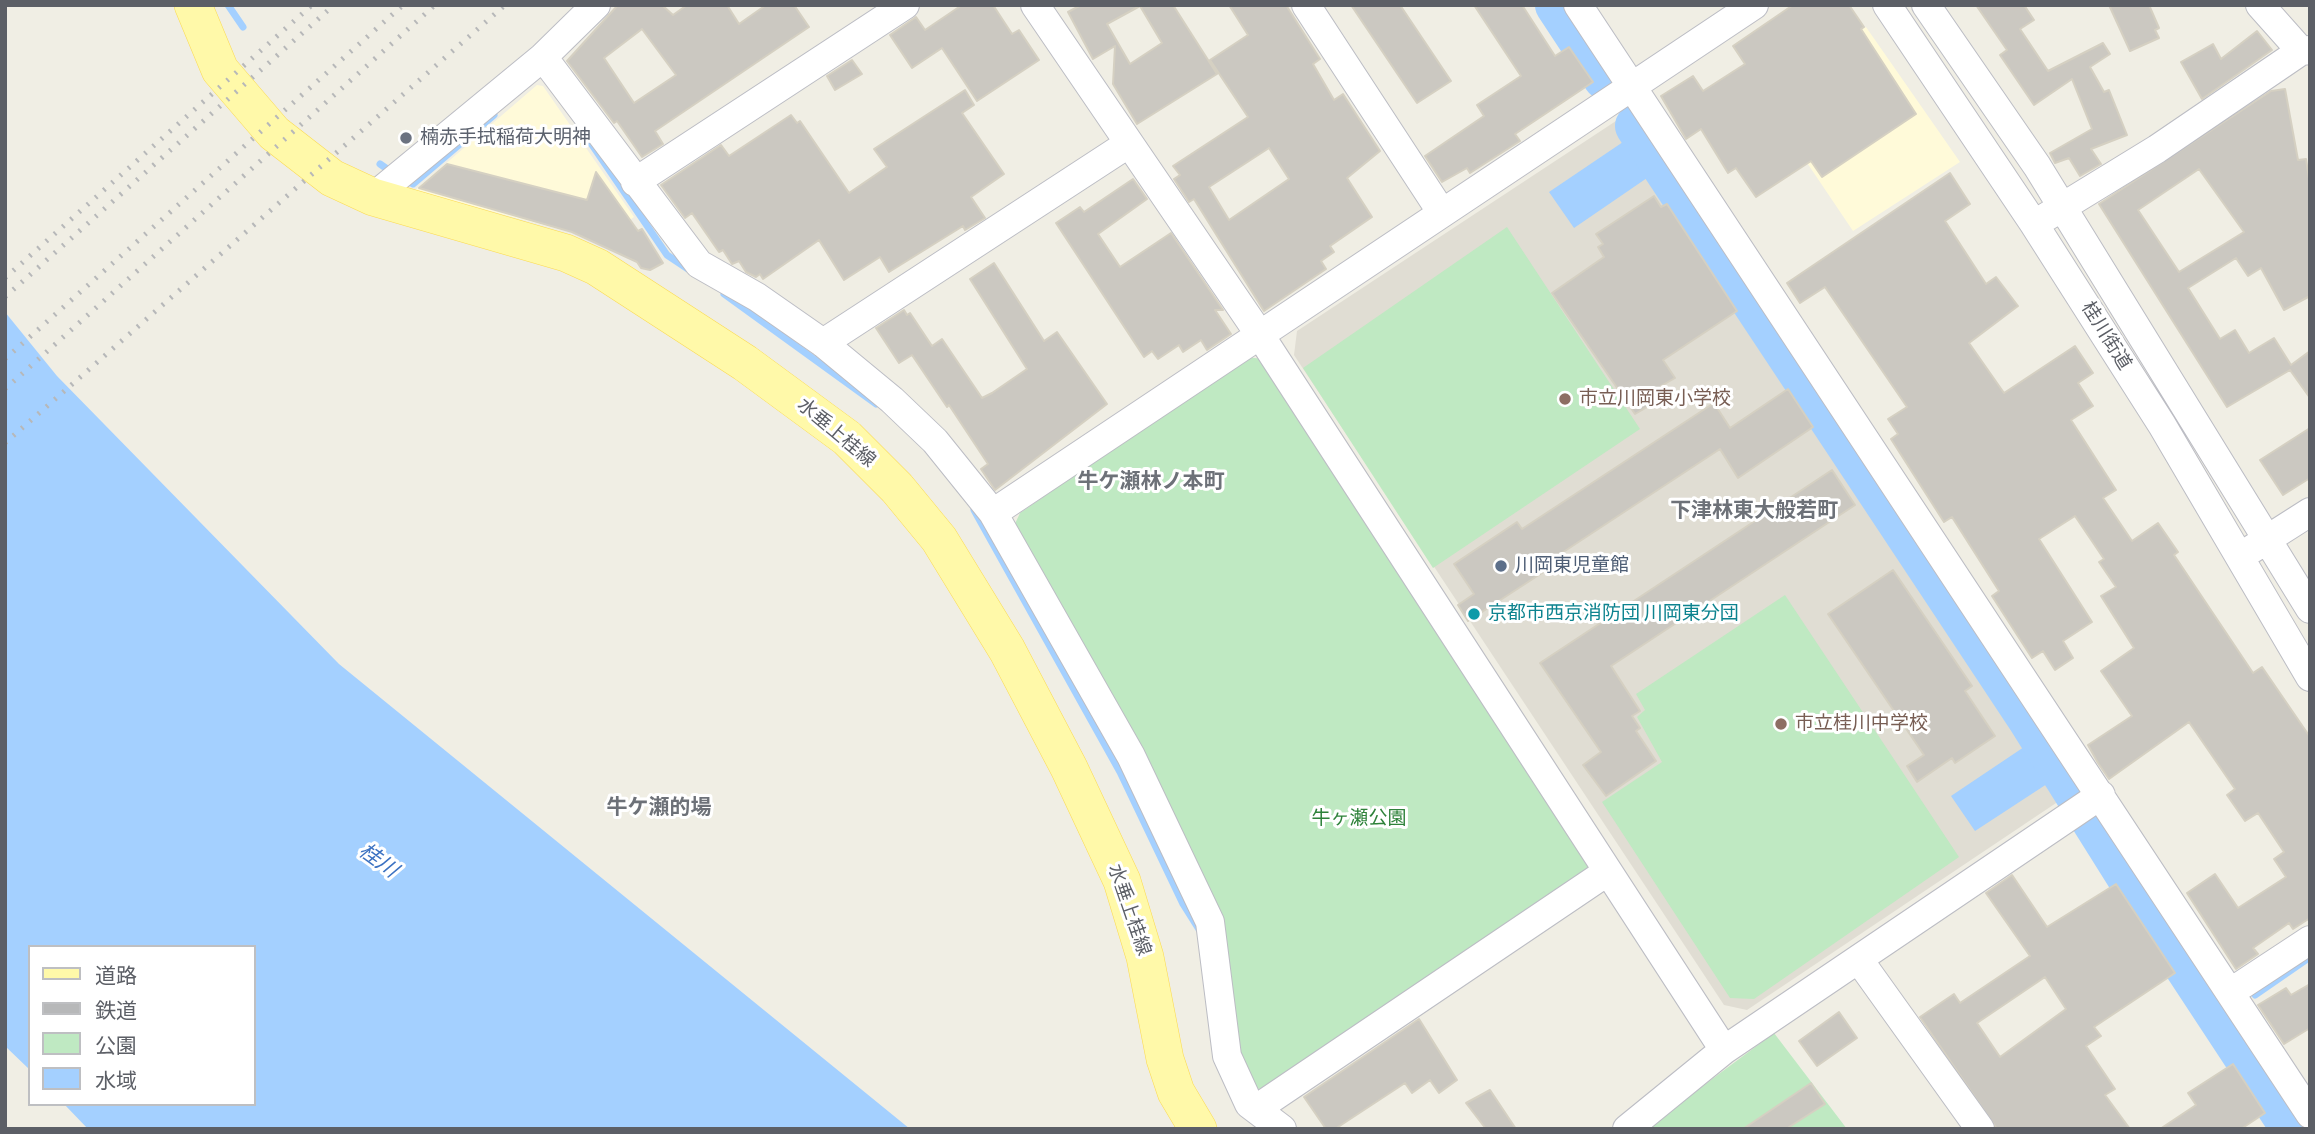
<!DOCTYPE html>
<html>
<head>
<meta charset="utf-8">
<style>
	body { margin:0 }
	#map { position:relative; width:2315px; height:1134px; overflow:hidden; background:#f0eee4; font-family:Manrope,"Noto Sans JP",sans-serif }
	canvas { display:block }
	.frame { position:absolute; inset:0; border:7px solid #5c5f66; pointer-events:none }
	.legend { position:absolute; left:28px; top:945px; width:228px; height:161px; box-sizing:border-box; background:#fff; border:2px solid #bebfc2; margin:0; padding:9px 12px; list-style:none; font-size:21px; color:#5c5f66 }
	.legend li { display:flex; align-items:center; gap:14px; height:35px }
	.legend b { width:35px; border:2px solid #bebfc2 }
</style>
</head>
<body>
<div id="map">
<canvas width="2315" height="1134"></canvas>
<div class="frame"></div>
<ul class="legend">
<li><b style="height:9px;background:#fff9a9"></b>道路</li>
<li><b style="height:9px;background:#b7b8b9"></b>鉄道</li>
<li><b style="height:19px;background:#bfe9c2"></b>公園</li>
<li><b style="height:19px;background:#a4d0ff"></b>水域</li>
</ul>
</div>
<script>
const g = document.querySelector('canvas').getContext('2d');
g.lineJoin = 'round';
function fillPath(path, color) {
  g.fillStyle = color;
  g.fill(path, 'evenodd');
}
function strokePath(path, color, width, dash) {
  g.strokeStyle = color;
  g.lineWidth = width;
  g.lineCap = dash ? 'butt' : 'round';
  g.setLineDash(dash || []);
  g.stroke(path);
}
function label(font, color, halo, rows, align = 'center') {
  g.font = font + ' Manrope,"Noto Sans JP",sans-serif';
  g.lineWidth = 6;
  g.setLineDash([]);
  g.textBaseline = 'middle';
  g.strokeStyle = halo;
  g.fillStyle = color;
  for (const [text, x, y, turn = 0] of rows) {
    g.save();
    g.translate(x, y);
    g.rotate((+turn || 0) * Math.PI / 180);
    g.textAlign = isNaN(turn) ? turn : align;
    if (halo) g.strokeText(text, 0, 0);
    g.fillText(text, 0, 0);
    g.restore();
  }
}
fillPath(new Path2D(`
	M 1866,27 L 1960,162 L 1853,231 L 1762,96 Z
	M 537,85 L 543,86 L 634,217 L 597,243 L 581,235 L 414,191 Z`), '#fffad9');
fillPath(new Path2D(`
	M 1622,117 L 2071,793 L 1747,1010 L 1724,1005 L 1294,355 L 1297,331 Z`), '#e0ddd3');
fillPath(new Path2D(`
	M 1507,227 L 1640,429 L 1433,568 L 1303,368 Z
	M 1246,357 L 1263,359 L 1587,857 L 1588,875 L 1274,1087 L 1257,1089 L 1241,1058 L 1225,927 L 1013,528 L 1020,513 Z
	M 1785,595 L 1959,857 L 1754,999 L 1730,998 L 1602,802 L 1662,762 L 1637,717 L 1645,710 L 1636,694 Z
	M 1774,1033 L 1847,1129 L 1645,1129 Z`), '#bfe9c2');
fillPath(new Path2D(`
	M 1623,142 L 1647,178 L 1574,228 L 1549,192 Z
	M 5,312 L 57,376 L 339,664 L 910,1129 L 88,1129 L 64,1104 L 254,1104 L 254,947 L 30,947 L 30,1070 L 5,1046 Z
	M 2027,745 L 2050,782 L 1975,831 L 1951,796 Z`), '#a4d0ff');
strokePath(new Path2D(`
	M 228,5 L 243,27
	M 584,133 L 667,255 L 688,269
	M 380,164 L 393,173
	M 406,180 L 413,184 L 494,115
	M 724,294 L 876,404
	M 974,510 L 1120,772 L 1183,904 L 1200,931
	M 2255,995 L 2310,957`), '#a4d0ff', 7);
strokePath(new Path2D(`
	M 1557,5 L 1605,78
	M 1637,126 L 2029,718 L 2155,919 L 2293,1129`), '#a4d0ff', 44);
const building = new Path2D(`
	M 618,5 L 662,5 L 673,15 L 687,5 L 727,5 L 739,24 L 766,5 L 794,5 L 809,27 L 655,131 L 663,144 L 642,157 L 617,121 L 614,123 L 567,61 ZM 642,29 L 676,75 L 634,103 L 604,58 Z
	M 962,5 L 993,5 L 1012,34 L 1019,30 L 1039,60 L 977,101 L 942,48 L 912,68 L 890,35 L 916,17 L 925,30 Z
	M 1081,5 L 1173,5 L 1217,74 L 1137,124 L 1113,84 L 1115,46 L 1093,59 L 1068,12 ZM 1140,6 L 1162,43 L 1130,64 L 1107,24 Z
	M 1229,5 L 1286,5 L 1320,59 L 1313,64 L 1334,100 L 1343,94 L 1380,151 L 1347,178 L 1372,217 L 1330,246 L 1334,252 L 1321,261 L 1326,269 L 1264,311 L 1194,199 L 1189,202 L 1174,179 L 1180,175 L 1173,166 L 1248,117 L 1210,60 L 1248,35 ZM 1269,148 L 1289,179 L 1229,220 L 1209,187 Z
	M 1351,5 L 1400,5 L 1451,81 L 1417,103 Z
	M 1474,5 L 1522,5 L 1555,56 L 1569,47 L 1593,82 L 1515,134 L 1520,141 L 1470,173 L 1467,168 L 1442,182 L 1425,156 L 1484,116 L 1477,105 L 1521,76 Z
	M 1793,5 L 1849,5 L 1864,27 L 1861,29 L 1916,114 L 1822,177 L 1811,161 L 1756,197 L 1736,168 L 1728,173 L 1701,129 L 1686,139 L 1661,96 L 1693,76 L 1703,91 L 1745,64 L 1733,46 Z
	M 1976,5 L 2024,5 L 2034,20 L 2020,29 L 2048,71 L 2103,43 L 2110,54 L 2090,67 L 2104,92 L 2109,90 L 2127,135 L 2091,149 L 2101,164 L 2080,176 L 2069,158 L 2055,163 L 2050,153 L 2092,129 L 2072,79 L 2034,105 L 2000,55 L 2007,50 Z
	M 2109,5 L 2149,5 L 2159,28 L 2155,30 L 2159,38 L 2130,51 Z
	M 2257,31 L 2272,50 L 2202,99 L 2181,62 L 2213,44 L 2221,59 Z
	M 852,60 L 862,74 L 835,90 L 827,76 Z
	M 2285,89 L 2298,160 L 2306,159 L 2310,185 L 2310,296 L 2284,310 L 2261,268 L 2248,276 L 2236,258 L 2188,288 L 2220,339 L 2235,330 L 2249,353 L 2274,338 L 2291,365 L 2310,351 L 2310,398 L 2290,370 L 2227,407 L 2099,204 L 2271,91 ZM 2199,169 L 2244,232 L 2179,272 L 2138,210 Z
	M 965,90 L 974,105 L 962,113 L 1004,174 L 971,197 L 985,218 L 965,230 L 963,226 L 889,272 L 880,257 L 844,280 L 819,240 L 763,279 L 760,274 L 756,277 L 746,272 L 739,261 L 732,264 L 723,250 L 719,252 L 692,213 L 685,218 L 661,185 L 721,145 L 729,156 L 791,115 L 797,123 L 800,121 L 849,193 L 887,167 L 874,149 Z
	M 447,164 L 587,200 L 596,172 L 638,231 L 642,229 L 663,263 L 650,270 L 641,268 L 637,262 L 572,232 L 419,188 Z
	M 1950,173 L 1970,204 L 1945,221 L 1986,284 L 1996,277 L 2018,306 L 1969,343 L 2004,393 L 2075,346 L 2093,373 L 2078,383 L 2093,406 L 2071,420 L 2116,490 L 2103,498 L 2132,541 L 2158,523 L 2178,552 L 2174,555 L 2253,673 L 2262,667 L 2310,737 L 2310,918 L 2293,929 L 2289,923 L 2253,948 L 2258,954 L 2236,969 L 2187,893 L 2215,874 L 2238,908 L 2286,877 L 2274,859 L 2284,852 L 2258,813 L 2245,821 L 2227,795 L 2235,789 L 2189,722 L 2109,779 L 2098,763 L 2088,745 L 2132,716 L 2101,671 L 2134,648 L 2101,596 L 2116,587 L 2099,562 L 2104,559 L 2075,516 L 2039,539 L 2092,622 L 2063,641 L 2073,658 L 2055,670 L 2043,651 L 2032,658 L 1992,596 L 1999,591 L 1952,517 L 1944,522 L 1891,439 L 1898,434 L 1888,419 L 1907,407 L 1825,287 L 1800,303 L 1787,283 Z
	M 1133,179 L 1147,199 L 1098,234 L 1120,267 L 1171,233 L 1223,310 L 1215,310 L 1231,334 L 1207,350 L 1201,340 L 1183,352 L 1179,345 L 1158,359 L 1152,351 L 1144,357 L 1056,223 L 1080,207 L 1084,212 Z
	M 1654,196 L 1661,207 L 1667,204 L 1737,311 L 1663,360 L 1675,378 L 1661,386 L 1668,395 L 1635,414 L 1552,293 L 1604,257 L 1598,247 L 1603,244 L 1596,234 Z
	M 994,263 L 1044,341 L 1057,332 L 1107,404 L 995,490 L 981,469 L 988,464 L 949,405 L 947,407 L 912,355 L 899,363 L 876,328 L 904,310 L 907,315 L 910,313 L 932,346 L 942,339 L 982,398 L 992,393 L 1027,369 L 970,279 Z
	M 1788,389 L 1813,427 L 1738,478 L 1720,449 L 1545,564 L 1548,569 L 1468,621 L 1458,605 L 1474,594 L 1454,564 L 1517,522 L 1522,529 L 1714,403 L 1730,428 Z
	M 2310,428 L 2310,478 L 2283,495 L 2260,460 Z
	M 1832,470 L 1855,505 L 1611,666 L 1640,711 L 1632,716 L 1640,728 L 1636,731 L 1656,761 L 1606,796 L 1583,765 L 1601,752 L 1540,663 Z
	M 1893,570 L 1972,686 L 1965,691 L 1995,736 L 1955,763 L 1952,758 L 1917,782 L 1907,766 L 1924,755 L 1828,614 Z
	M 2012,875 L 2047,927 L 2116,884 L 2175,973 L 2094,1027 L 2101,1036 L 2086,1046 L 2115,1089 L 2105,1095 L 2130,1129 L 1997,1129 L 1920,1017 L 1954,994 L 1960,1003 L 2030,956 L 1986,893 ZM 2045,977 L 2066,1009 L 2000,1057 L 1977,1023 Z
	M 2310,984 L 2310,1028 L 2284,1044 L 2258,1005 L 2286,988 L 2291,995 Z
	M 1839,1012 L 1857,1038 L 1817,1066 L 1799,1041 Z
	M 1419,1019 L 1457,1080 L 1439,1093 L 1430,1080 L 1412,1093 L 1405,1083 L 1335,1129 L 1326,1129 L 1304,1097 Z
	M 2233,1064 L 2265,1113 L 2241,1129 L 2160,1129 L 2196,1105 L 2188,1093 Z
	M 1811,1083 L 1825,1104 L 1786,1129 L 1743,1129 Z
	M 1490,1090 L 1516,1129 L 1486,1129 L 1466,1103 Z`);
fillPath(building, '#cbc8c1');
strokePath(building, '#d5d0c2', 2);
const minor = new Path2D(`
	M 1035,5 L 1260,335 L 1724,1050
	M 1306,5 L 1442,213
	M 1578,5 L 2310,1114
	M 1887,5 L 2034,224 L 2162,425 L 2310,677
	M 1926,5 L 2037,166 L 2310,609
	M 2260,5 L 2301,51 L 2310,50
	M 543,57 L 699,264 L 757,297 L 823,343 L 892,400 L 935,441 L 993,513 L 1131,756 L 1210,922 L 1227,1056 L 1249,1104 L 1282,1129
	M 635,182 L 905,5
	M 373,197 L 543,57 L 596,5
	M 2046,217 L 2157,149 L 2301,51
	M 823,343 L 1128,144
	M 993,513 L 1754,5
	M 2252,549 L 2310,512
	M 1859,960 L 1980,1129
	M 2231,992 L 2310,940
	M 1256,1109 L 1607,872
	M 1627,1129 L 1724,1050 L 2101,795`);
const major = new Path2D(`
	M 193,5 L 220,70 L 274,133 L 332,178 L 373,197 L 566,253 L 597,267 L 745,363 L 847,438 L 897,488 L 939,539 L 1007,650 L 1069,768 L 1122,881 L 1145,957 L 1165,1059 L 1176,1092 L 1198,1129`);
strokePath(minor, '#bcbdc4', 30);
strokePath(major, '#fbda52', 38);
strokePath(minor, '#fff', 28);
strokePath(major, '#fff9a9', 37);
strokePath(new Path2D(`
	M 5,278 L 312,5
	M 5,297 L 334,5
	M 5,359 L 403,5
	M 5,389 L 435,5
	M 5,443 L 505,5`), '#b7b8b9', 5, [2, 9]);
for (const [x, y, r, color] of [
	[406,138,7,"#6b7280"],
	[1565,399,7,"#8d6e63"],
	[1501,566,7,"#5c6f8a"],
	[1474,614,7,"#0f9aa8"],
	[1781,724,7,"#8d6e63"]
]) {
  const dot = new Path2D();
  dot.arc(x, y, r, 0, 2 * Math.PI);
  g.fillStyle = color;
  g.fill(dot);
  strokePath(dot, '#fff', 2.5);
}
label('19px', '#5b616d', '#fff', [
	["楠赤手拭稲荷大明神",420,138]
], 'left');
label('19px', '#5c5f66', '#fff', [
	["桂川街道",2106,336,58],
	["水垂上桂線",836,433,40],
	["水垂上桂線",1129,910,71]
]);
label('19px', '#785e54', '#fff', [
	["市立川岡東小学校",1579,399],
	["市立桂川中学校",1795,724]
], 'left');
label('19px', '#4e5e75', '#fff', [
	["川岡東児童館",1515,566]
], 'left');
label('19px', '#0d838f', '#fff', [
	["京都市西京消防団 川岡東分団",1488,614]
], 'left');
label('19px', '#2e823a', '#fff', [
	["牛ヶ瀬公園",1359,819]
]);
label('bold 21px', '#6d7178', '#fff', [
	["牛ケ瀬林ノ本町",1151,482],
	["下津林東大般若町",1754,511],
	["牛ケ瀬的場",659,808]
]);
label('italic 21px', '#3c72c2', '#fff', [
	["桂川",378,861,36]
]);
</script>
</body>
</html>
